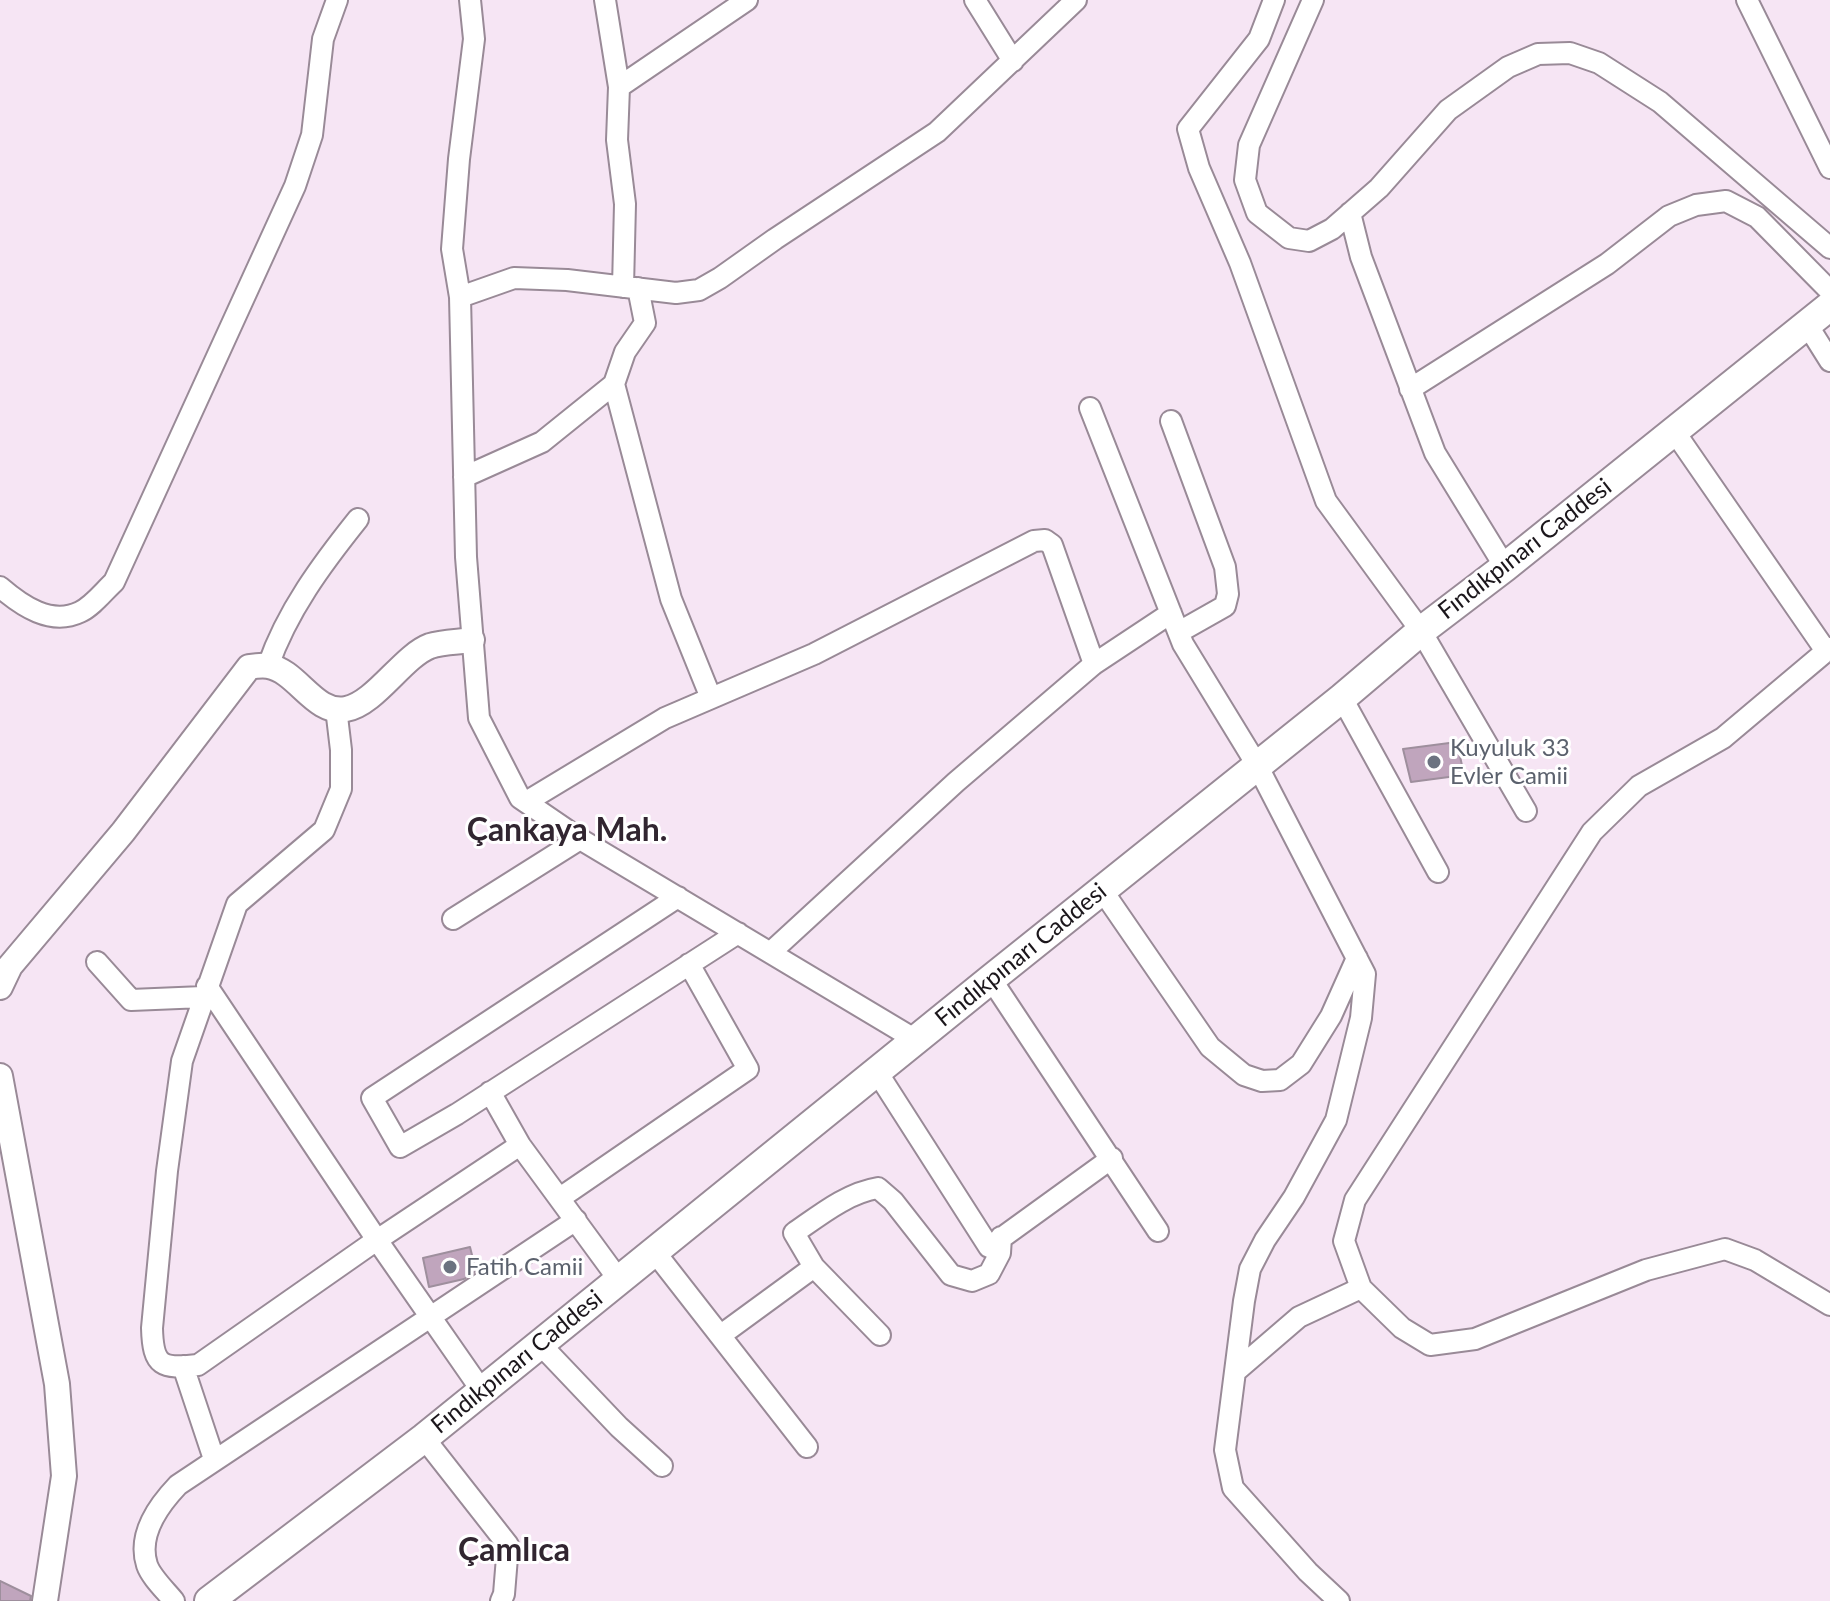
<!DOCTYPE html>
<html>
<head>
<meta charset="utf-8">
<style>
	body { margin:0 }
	canvas { display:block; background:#f6e5f4 }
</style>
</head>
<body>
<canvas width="1830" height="1601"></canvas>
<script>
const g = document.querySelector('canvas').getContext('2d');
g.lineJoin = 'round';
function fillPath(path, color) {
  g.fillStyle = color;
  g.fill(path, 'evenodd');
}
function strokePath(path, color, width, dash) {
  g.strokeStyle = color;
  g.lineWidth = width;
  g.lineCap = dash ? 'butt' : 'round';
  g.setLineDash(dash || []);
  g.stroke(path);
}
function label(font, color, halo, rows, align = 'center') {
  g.font = font + ' Lato,sans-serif';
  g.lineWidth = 6;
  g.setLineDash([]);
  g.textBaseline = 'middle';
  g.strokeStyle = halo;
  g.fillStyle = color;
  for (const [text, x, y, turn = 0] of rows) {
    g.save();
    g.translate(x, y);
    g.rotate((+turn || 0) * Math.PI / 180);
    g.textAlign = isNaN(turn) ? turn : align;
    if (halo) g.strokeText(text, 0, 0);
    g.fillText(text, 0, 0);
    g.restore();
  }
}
const building = new Path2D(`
	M 1457,742 L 1464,775 L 1411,782 L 1403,749 Z
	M 470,1247 L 476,1271 L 464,1279 L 429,1287 L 423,1258 Z
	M 0,1581 L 31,1596 L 30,1601 L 0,1601 Z`);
fillPath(building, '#c0a5bd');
strokePath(building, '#9e8f9d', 2);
const minor = new Path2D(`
	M 470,0 L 474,39 L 459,159 L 452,249 L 460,297 L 466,557 L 479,718 L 520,798 L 580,839 L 916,1040
	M 605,0 L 619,87 L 617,140 L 625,204 L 623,287
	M 975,0 L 1013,61
	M 1274,0 L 1259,39 L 1188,129 L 1199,168 L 1240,263 L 1326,501 L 1421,631 L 1526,811
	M 1313,0 L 1249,145 L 1245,180 L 1257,213 L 1289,238 L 1309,241 L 1332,229 L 1379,188 L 1448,110 L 1508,67 L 1538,54 L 1570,53 L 1599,63 L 1660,102 L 1830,248
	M 1747,0 L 1830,168
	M 619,87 L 747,0
	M 1350,213 L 1361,257 L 1435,453 L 1505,567
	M 460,297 L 514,278 L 567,280 L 676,293 L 699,290 L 720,278 L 775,239 L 937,132 L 1076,0
	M 1808,326 L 1830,361
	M 614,384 L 671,599 L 711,698
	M 1410,389 L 1607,264 L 1669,216 L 1696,205 L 1726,201 L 1757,217 L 1830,291
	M 1090,408 L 1183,644 L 1257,765 L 1365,974 L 1361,1018 L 1336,1120 L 1294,1197 L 1265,1240 L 1250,1269 L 1244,1301 L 1225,1450 L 1233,1488 L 1308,1572 L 1339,1601
	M 1171,421 L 1225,567 L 1228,594 L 1225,606 L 1179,632
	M 1674,431 L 1826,651
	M 464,477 L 542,442 L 614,384 L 625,352 L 645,323 L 638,288
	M 0,587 C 22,606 51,626 80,612 C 93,606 104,591 114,582 L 295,186 L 312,135 L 323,39 L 337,0
	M 1830,648 L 1723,738 L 1639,786 L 1592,832 L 1355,1200 L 1344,1241 L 1361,1288 L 1402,1328 L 1430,1345 L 1475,1339 L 1646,1270 L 1725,1249 L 1755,1260 L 1830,1305
	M 268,666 C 287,611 322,564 358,519
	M 1342,698 L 1438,872
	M 336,708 L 341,750 L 341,789 L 324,830 L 237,904 L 182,1061 L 167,1171 L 152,1328 C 153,1367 162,1369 198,1365 L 371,1244 L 520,1145
	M 526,802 L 665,718 L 814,654 L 1034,541 L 1045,540 L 1052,545 L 1094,664
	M 1102,890 L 1210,1047 L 1244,1075 L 1262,1081 L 1280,1080 L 1301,1064 L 1331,1016 L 1357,958
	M 678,897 L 372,1098 L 400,1147 L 457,1114 L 738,933
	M 453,919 L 580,839
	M 771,952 L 956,782 L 1094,664 L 1171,613
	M 97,962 L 131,1000 L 203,997
	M 991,979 L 1158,1231
	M 207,986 L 377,1240 L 482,1391
	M 877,1072 L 989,1247 L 1112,1158
	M 490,1092 L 520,1145 L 619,1280
	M 560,1198 L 748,1069 L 689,964
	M 654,1251 L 807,1447
	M 721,1335 L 814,1267
	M 880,1335 L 814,1267 L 794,1233 C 820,1215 847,1193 878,1188 L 893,1201 L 951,1275 L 972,1281 L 989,1274 L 1000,1253 L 1001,1237
	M 540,1344 L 619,1427 L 662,1466
	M 183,1366 L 214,1459
	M 1235,1372 L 1299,1317 L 1361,1288
	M 424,1438 L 508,1545 L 504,1594 L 501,1601
	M 174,1601 C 166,1591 151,1577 147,1565 C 137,1534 159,1505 178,1485 L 576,1220`);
const tertiary = new Path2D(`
	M 0,987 L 10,966 L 123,832 L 249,667 C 255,666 262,665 268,666 C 298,671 314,715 346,709 C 375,704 403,656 430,646 C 442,642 459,642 472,640
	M 0,1076 L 57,1384 L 64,1476 L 45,1601`);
const secondary = new Path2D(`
	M 209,1601 L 424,1438 L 991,979 L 1342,698 L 1421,631 L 1505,567 L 1830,306`);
strokePath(minor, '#998a97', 24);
strokePath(tertiary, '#998a97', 28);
strokePath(secondary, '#998a97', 32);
strokePath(minor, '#fff', 20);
strokePath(tertiary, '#fff', 24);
strokePath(secondary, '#fff', 28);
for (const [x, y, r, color] of [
	[1434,762,8,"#6b7280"],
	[450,1267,8,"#6b7280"]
]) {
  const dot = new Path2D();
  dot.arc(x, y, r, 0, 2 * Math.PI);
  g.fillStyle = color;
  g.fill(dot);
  strokePath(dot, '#fff', 3);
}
label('24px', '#1b161b', '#fff', [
	["Fındıkpınarı Caddesi",1525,549,-38],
	["Fındıkpınarı Caddesi",1021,955,-39],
	["Fındıkpınarı Caddesi",517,1362,-39]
]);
label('24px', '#5b616d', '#fff', [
	["Kuyuluk 33",1450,748],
	["Evler Camii",1450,776],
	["Fatih Camii",466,1267]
], 'left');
label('bold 32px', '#312530', '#fff', [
	["Çankaya Mah.",567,831],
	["Çamlıca",514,1551]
]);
</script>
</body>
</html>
